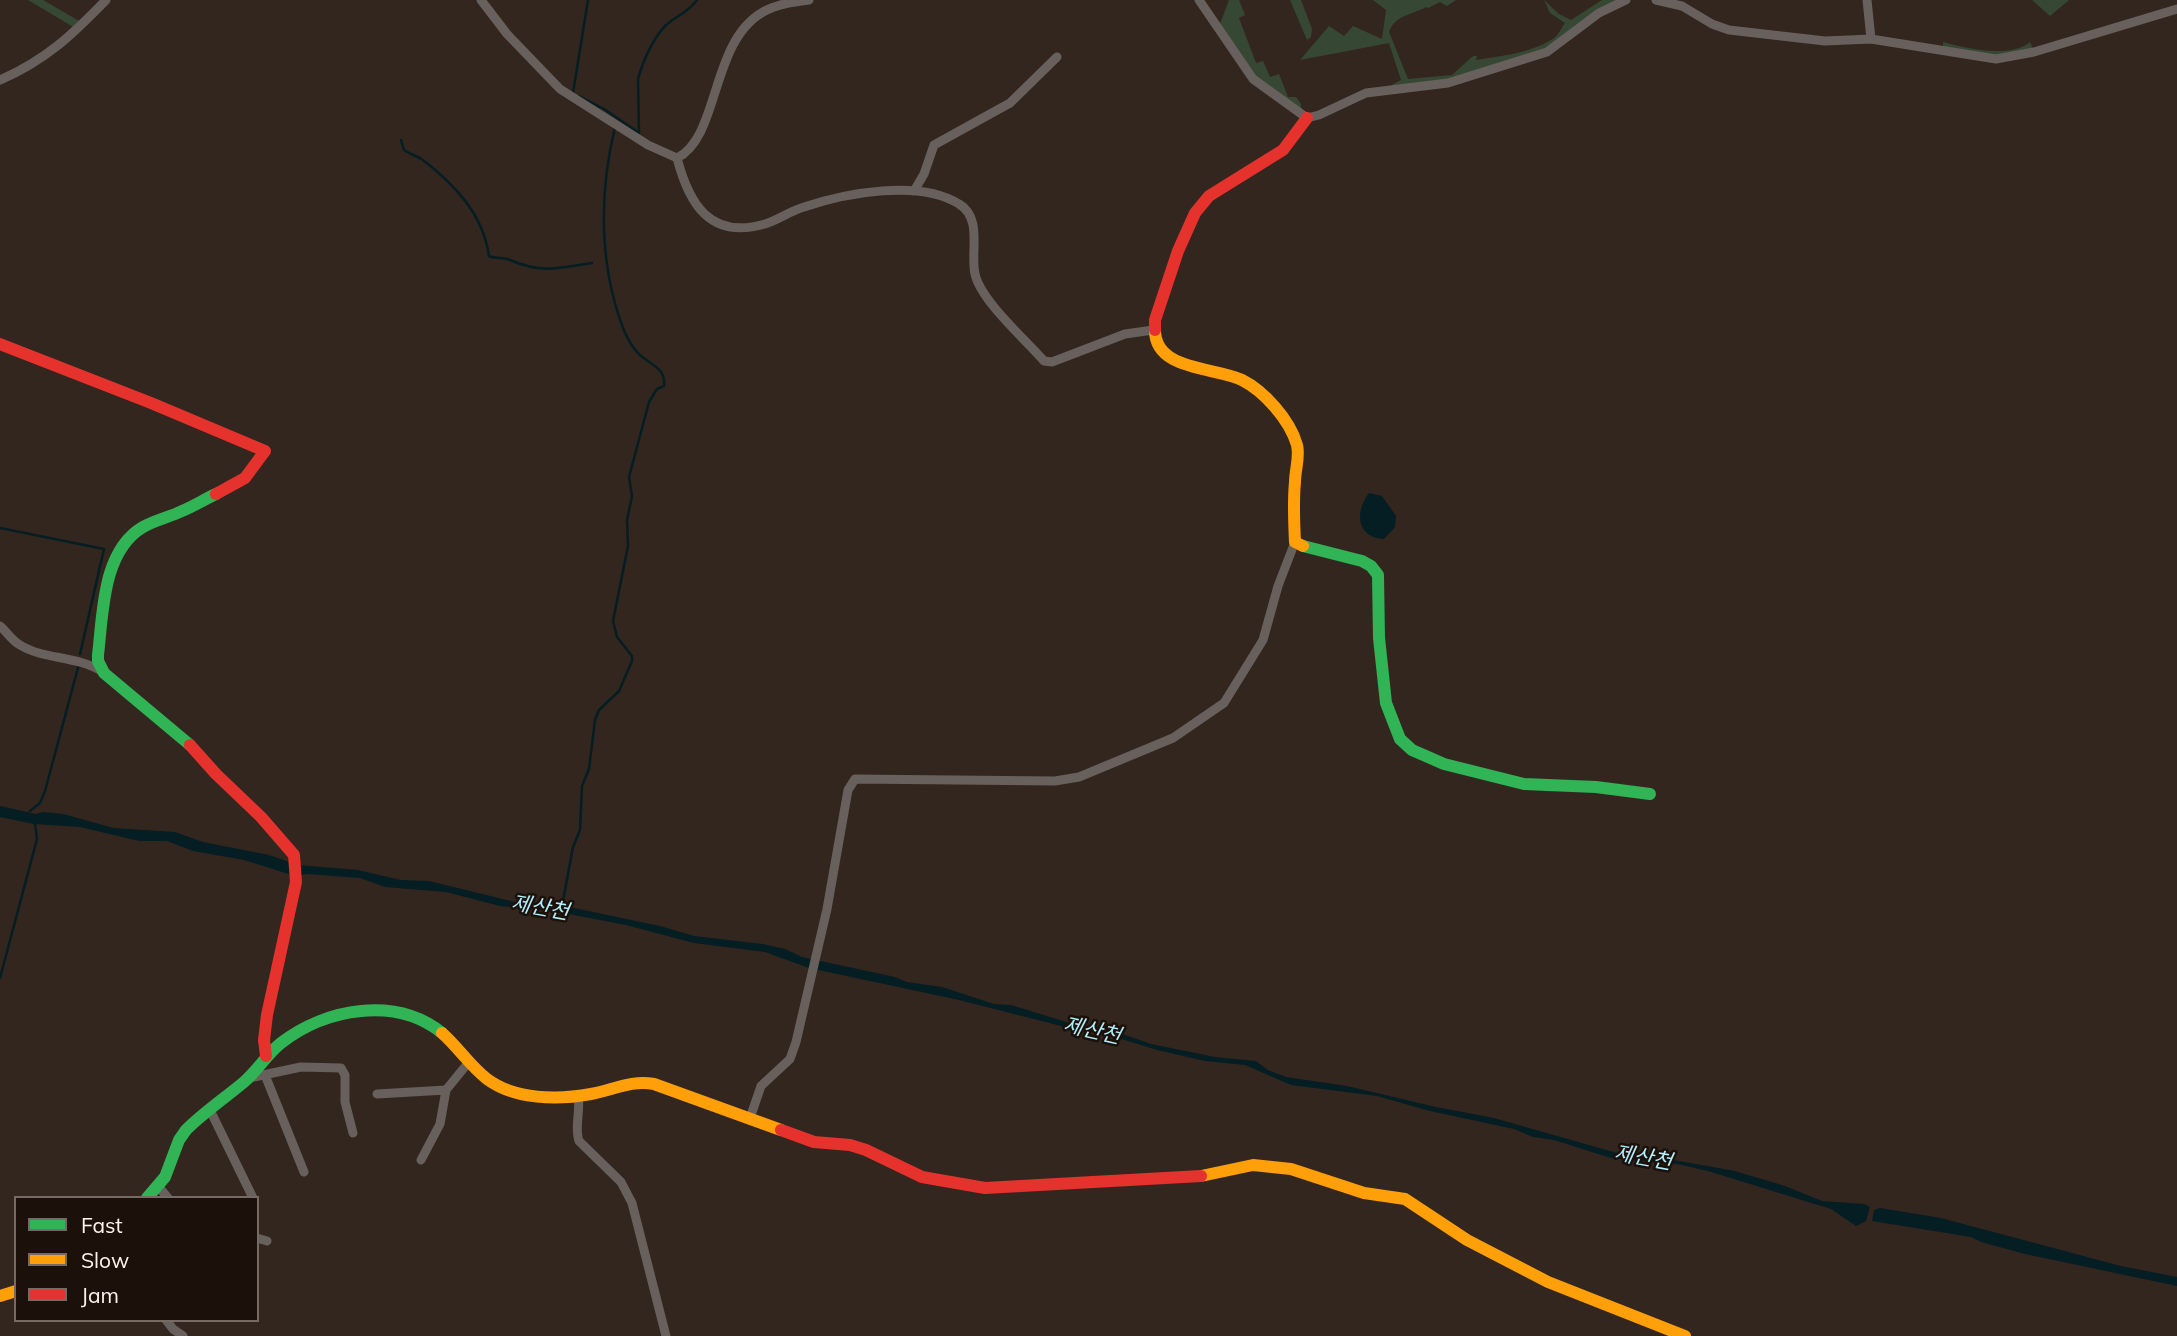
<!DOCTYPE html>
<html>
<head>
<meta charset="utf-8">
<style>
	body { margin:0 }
	#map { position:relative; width:2177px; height:1336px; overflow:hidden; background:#33261e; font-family:Mulish,sans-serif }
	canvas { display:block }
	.legend { position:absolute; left:14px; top:1196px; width:245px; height:126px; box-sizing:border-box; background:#1b110a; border:2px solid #766b64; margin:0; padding:9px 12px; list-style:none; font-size:21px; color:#fff2eb }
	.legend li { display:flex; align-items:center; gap:14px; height:35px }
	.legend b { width:35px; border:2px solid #766b64 }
</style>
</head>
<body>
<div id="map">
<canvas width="2177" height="1336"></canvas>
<ul class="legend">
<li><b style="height:9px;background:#30b455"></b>Fast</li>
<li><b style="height:9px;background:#ff9f0a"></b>Slow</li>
<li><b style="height:9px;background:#e5322d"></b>Jam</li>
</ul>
</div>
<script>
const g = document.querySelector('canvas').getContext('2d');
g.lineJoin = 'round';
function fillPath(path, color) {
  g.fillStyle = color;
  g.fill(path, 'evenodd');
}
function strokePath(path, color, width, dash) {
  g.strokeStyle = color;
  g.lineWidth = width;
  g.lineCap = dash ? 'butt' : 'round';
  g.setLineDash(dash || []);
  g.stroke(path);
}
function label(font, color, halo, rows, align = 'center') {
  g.font = font + ' Mulish,"Noto Sans KR",sans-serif';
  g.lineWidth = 5;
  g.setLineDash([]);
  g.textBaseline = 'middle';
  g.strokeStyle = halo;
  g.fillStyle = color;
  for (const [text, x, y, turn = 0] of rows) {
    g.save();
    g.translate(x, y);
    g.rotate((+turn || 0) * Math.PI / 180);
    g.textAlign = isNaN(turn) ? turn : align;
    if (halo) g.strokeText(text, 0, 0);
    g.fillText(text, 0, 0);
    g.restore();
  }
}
fillPath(new Path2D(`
	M 28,0 L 43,0 L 81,22 L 75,28 Z
	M 1229,0 L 1239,0 L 1245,15 L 1239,18 L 1256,63 L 1263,61 L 1270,77 L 1279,74 L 1288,97 L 1296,97 L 1301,104 L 1301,111 L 1255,77 L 1220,24 Z
	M 1290,0 L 1301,0 L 1312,29 L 1311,37 L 1307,40 Z
	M 1373,0 L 1456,0 L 1447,6 L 1440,2 L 1428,8 L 1426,7 C 1412,15 1395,15 1389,32 L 1408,79 L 1452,75 L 1473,56 L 1477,56 L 1476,60 C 1501,56 1530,53 1551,40 C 1557,37 1561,29 1565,23 L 1550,13 L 1544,0 L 1559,14 L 1571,20 L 1602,0 L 1617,0 L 1553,46 L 1458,78 L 1388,87 L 1401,80 L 1389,43 L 1300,60 L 1329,26 L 1344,36 L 1353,26 L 1382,39 L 1386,10 Z
	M 2032,0 L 2069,0 L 2050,16 Z
	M 1943,42 C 1966,48 2010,59 2030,42 L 2033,49 L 1996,56 L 1943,47 Z`), '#364834');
fillPath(new Path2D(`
	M 1369,493 L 1382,496 L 1396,516 L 1395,527 L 1384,539 C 1357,538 1354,512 1369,493 Z
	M 0,806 L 36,814 L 43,812 L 63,814 L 114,828 L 175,832 L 203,842 L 269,855 L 298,865 L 358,870 L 401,880 L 429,881 L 515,902 L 560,905 L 660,926 L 694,936 L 763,944 L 785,949 L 802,957 L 895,977 L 907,982 L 942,987 L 994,1004 L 1011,1005 L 1073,1024 L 1108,1029 L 1151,1044 L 1215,1057 L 1256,1061 L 1268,1070 L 1286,1077 L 1347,1086 L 1436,1107 L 1494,1118 L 1624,1155 L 1651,1156 L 1735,1171 L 1785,1186 L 1822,1201 L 1864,1204 L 1870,1207 L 1866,1221 L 1856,1226 L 1831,1209 L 1708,1171 L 1677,1164 L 1611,1158 L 1554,1140 L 1533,1137 L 1514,1129 L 1430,1111 L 1377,1096 L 1291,1085 L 1245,1065 L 1205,1061 L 1157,1050 L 1102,1033 L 1077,1030 L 959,1000 L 809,968 L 765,952 L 694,943 L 626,925 L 558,912 L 500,906 L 446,892 L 385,887 L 360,878 L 307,874 L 295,876 L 244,860 L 193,851 L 167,841 L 139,841 L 80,827 L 34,824 L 0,817 Z
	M 1880,1208 L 1941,1218 L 2121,1266 L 2177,1277 L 2177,1286 L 2025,1254 L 1981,1242 L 1971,1237 L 1872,1221 L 1874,1210 Z`), '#051e23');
strokePath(new Path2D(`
	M 573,93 L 588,0
	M 579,96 L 604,109 L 639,133 L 638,79 C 643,61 655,32 671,21 C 681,14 689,11 697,0
	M 401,140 L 404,150 C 410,154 417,156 423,160 C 455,185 483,214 489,256 C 496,259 503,257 510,260 C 543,274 558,268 592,263
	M 0,528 L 104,549 L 80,654
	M 30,811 L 40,803 L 45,791 L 79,664
	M 562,906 L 573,847 L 580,830 L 582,786 L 589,769 L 595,720 L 599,710 L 619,691 L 632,661 L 632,656 L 617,637 L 613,621 L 628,546 L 627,520 L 632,496 L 629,477 L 649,402 L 657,389 L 664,386 C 666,368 651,365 640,355 C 633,349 626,336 623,328 C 599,264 599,193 615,127
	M 0,978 L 37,839 L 35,824`), '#051e23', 2.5);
strokePath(new Path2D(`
	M 481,0 L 507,34 L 560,89 L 648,145 L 677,158 C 689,204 710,240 765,224 C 778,220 790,211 804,207 C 846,193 919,179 959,204 C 983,218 970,252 975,274 C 981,301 1025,339 1044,361 L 1052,362 L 1125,334 L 1153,330
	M 1199,0 L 1253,79 L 1307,118 L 1319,115 L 1366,93 L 1448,83 L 1547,52 L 1599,13 L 1626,0
	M 1656,0 L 1682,6 L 1712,24 L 1729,30 L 1825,41 L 1871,39 L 1996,59 L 2034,52 L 2177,9
	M 1867,0 L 1871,39
	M 0,80 C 46,60 72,35 106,0
	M 677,158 C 720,137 710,42 763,12 C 777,4 793,2 809,0
	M 914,191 L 924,174 L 934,145 L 1010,103 L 1057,57
	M 0,626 C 7,632 12,641 20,645 C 44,660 76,655 103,672
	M 265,1075 L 304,1172
	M 249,1078 L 301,1067 L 341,1068 L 345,1075 L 345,1102 L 353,1133
	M 377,1094 L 446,1090
	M 578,1096 C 581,1111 574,1127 579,1141 L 621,1182 L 632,1203 L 666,1336
	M 210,1110 L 253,1198
	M 750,1118 L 761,1086 L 790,1059 L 796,1042 L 827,909 L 848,790 L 855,779 L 1055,781 L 1079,777 L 1173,738 L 1224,703 L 1263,640 L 1278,586 L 1295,542
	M 421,1160 L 440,1124 L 446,1090 L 468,1063
	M 158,1186 L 168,1198
	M 257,1238 L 267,1241
	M 166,1320 L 173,1329 L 183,1336`), '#67605c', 9);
strokePath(new Path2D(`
	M 1303,546 L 1362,561 L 1371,566 L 1378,575 L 1379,638 L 1386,703 L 1400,739 L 1412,750 L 1444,764 L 1524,784 L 1596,787 L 1650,794
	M 190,745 L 104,673 L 98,661 L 98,655 C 103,614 102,551 143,527 C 155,520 170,517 182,511 C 194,506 205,499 216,494
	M 147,1198 L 165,1177 L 179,1140 L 186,1130 C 204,1112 225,1098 244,1082 C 258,1070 267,1054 281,1043 C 326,1008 396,996 442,1033`), '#30b455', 12);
strokePath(new Path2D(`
	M 1155,330 C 1155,371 1215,367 1242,380 C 1264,391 1290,420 1297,445 C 1300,457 1295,470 1295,482 C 1293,502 1294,522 1295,542 L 1303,546
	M 442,1033 C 458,1047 470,1066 487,1079 C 515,1100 558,1100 591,1094 C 614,1090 630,1080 654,1084 L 781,1130
	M 1201,1176 L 1253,1165 L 1291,1169 L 1364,1193 L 1405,1199 L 1467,1240 L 1548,1282 L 1685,1336
	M 0,1296 L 16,1291`), '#ff9f0a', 12);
strokePath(new Path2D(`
	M 1155,330 L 1155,320 L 1178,251 L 1195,213 L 1209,196 L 1283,150 L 1307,118
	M 0,344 L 151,403 L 265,451 L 245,478 L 216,494
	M 190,745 L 216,774 L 261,817 L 294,855 L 296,882 L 267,1015 L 264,1040 L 266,1056
	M 781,1130 L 814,1142 L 850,1145 L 866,1150 L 922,1177 L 985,1188 L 1201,1176`), '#e5322d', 12);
label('italic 21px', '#b1edfb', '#1b110a', [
	["제산천",540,908,10],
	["제산천",1092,1031,13],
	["제산천",1643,1158,10]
]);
</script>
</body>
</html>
